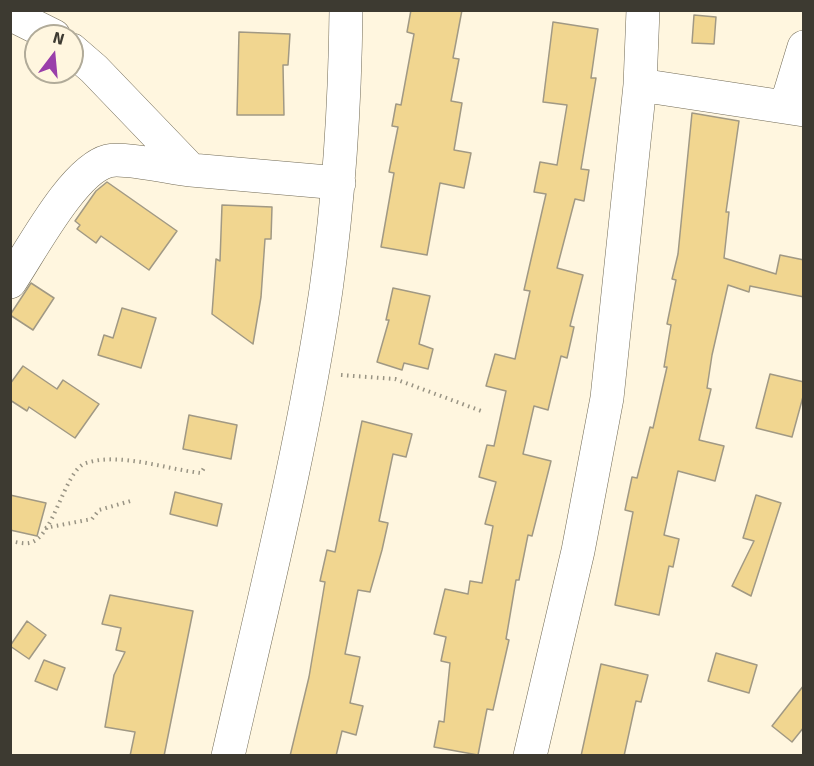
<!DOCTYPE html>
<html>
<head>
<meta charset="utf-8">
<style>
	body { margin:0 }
	#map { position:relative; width:814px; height:766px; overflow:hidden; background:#fff6df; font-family:Signika,sans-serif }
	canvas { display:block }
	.frame { position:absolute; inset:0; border:12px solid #3d3a31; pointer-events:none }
	.north { position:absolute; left:24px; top:24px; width:60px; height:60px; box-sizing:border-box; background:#fff6df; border:2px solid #b1ab99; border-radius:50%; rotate:16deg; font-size:16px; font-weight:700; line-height:24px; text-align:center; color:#3d3a31 }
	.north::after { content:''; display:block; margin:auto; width:21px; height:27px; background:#9a3faa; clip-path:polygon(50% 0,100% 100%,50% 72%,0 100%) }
</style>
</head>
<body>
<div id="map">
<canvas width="814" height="766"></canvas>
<div class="frame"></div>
<div class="north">N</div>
</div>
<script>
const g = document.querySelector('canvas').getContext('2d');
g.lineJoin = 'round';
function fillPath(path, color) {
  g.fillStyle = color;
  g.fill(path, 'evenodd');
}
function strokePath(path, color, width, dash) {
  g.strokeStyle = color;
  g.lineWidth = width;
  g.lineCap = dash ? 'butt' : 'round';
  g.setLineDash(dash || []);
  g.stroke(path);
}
const building = new Path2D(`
	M 411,10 L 462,10 L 453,58 L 459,59 L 451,101 L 462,103 L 454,150 L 471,153 L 464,188 L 440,183 L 427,255 L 381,247 L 394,173 L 389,172 L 398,127 L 392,126 L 396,104 L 401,105 L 414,34 L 407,32 Z
	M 694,15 L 716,17 L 714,44 L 692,43 Z
	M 553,22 L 598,29 L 591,78 L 596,78 L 581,169 L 589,170 L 584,201 L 575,199 L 557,268 L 583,275 L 570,326 L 574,327 L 567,358 L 561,356 L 548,410 L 534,406 L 523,454 L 551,461 L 532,536 L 528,535 L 519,580 L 516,580 L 506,639 L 509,640 L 493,710 L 487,709 L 478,755 L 434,747 L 439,721 L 444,722 L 450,663 L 441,661 L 446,637 L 434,634 L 445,589 L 468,594 L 470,581 L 482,583 L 493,526 L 485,524 L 496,482 L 479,477 L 487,445 L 494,446 L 506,391 L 486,386 L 495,354 L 515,359 L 530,291 L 524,290 L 546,194 L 534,192 L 540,162 L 557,165 L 567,105 L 543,102 Z
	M 239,32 L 290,34 L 288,65 L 283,65 L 284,115 L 237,115 Z
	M 692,113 L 739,121 L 726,212 L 729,212 L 724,258 L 776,274 L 780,255 L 804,260 L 804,297 L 750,286 L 749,292 L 728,285 L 712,355 L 707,388 L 711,389 L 699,440 L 724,446 L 715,481 L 678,471 L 664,535 L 679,539 L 673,567 L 669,566 L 659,615 L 615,605 L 633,512 L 625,510 L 632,477 L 637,478 L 650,427 L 653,428 L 667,367 L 664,367 L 671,325 L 667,324 L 676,280 L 672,279 L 678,254 Z
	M 107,182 L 177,231 L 149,270 L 101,236 L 96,243 L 77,229 L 80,225 L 75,221 L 96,191 Z
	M 222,205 L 272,207 L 271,239 L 265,239 L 261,297 L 253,344 L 212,314 L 216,259 L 220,261 Z
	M 31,283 L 54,298 L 33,330 L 10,315 Z
	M 393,288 L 430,296 L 419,344 L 433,349 L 428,369 L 404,363 L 402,370 L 377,362 L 389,320 L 386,320 Z
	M 122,308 L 156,318 L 141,368 L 98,355 L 104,335 L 113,338 Z
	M 23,366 L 57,389 L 63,380 L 99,404 L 75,438 L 29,407 L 27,411 L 10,400 L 10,384 Z
	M 770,374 L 804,382 L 804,393 L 792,437 L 756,428 Z
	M 189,415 L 237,425 L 231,459 L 183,449 Z
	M 362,421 L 412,434 L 406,457 L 393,454 L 379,521 L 388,523 L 382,550 L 370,592 L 358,590 L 345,654 L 360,657 L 350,703 L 363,706 L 356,735 L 342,731 L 336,756 L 290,756 L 309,677 L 325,582 L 320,581 L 327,550 L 335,552 Z
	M 175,492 L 222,504 L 217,526 L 170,514 Z
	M 10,495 L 46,503 L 37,536 L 10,530 Z
	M 756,495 L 781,503 L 751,596 L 732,586 L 754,541 L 743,538 Z
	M 110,595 L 193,611 L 164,756 L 130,756 L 135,732 L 105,727 L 114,675 L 125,652 L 116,650 L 121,628 L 102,624 Z
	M 27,621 L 46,635 L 29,659 L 10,646 Z
	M 716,653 L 757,665 L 749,693 L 708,681 Z
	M 44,660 L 65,668 L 57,690 L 35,681 Z
	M 601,664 L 648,675 L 641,702 L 636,701 L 624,756 L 581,756 Z
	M 804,685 L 804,727 L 792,742 L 772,726 Z`);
fillPath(building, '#f1d690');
strokePath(building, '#a19984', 1.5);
const minor = new Path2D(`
	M 10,14 L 54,36
	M 72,50 L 94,69 L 191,170 L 339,183
	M 640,85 L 804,110
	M 786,106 L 804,47
	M 10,282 C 31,251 73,170 108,161 C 123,157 172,168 191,170
	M 228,756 C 263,603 303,445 326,290 C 339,197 345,104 346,10
	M 530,756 L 578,551 L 607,398 L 640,85 L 643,10`);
strokePath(minor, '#726b57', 34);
strokePath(new Path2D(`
	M 341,375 L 395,379 L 484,412
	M 45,528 L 92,519 L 99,510 L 134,500
	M 10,541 C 16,542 23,544 29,543 C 54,539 64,470 86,463 C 120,452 165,469 201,473 L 204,468`), '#999484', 4, [1.5, 4.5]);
strokePath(minor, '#fff', 33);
</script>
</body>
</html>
